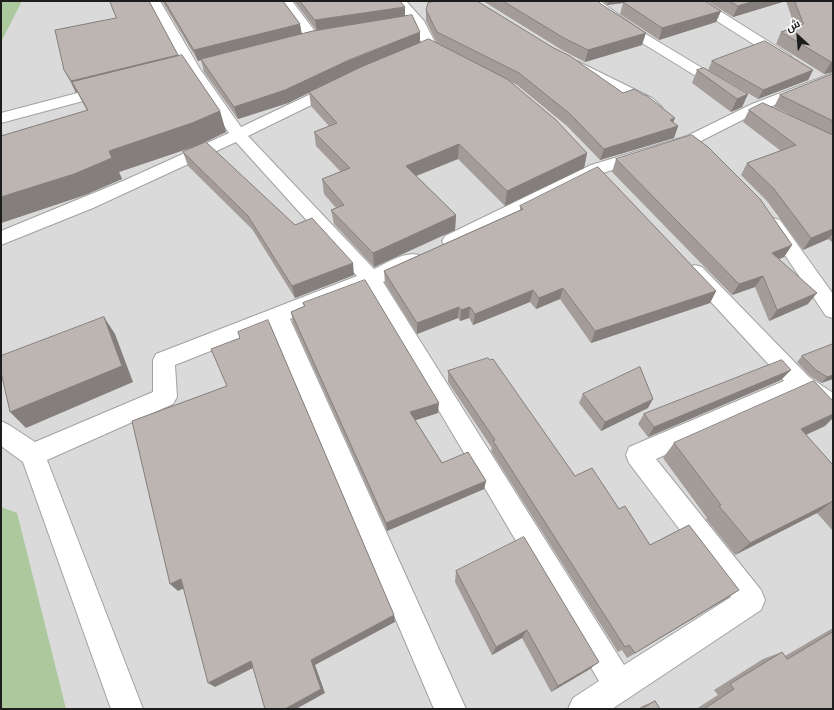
<!DOCTYPE html>
<html>
<head>
<meta charset="utf-8">
<style>
	body { margin:0 }
	#map { position:relative; width:834px; height:710px; overflow:hidden; background:#edeae4; font-family:Mulish,Cairo,sans-serif }
	canvas { display:block }
	.frame { position:absolute; inset:0; border:2px solid #1d1d1d; pointer-events:none }
	.north { position:absolute; left:778px; top:16px; width:40px; height:40px; -webkit-text-stroke:3px #fff; paint-order:stroke; rotate:334deg; font-size:11px; font-weight:700; line-height:16px; text-align:center; color:#1d1d1d }
	.north::after { content:''; display:block; margin:auto; width:14px; height:18px; background:#1d1d1d; clip-path:polygon(50% 0,100% 100%,50% 72%,0 100%) }
</style>
</head>
<body>
<div id="map">
<canvas width="834" height="710"></canvas>
<div class="frame"></div>
<div class="north">ش</div>
</div>
<script>
const g = document.querySelector('canvas').getContext('2d');
g.lineJoin = 'round';
function fillPath(path, color) {
  g.fillStyle = color;
  g.fill(path, 'evenodd');
}
function strokePath(path, color, width, dash) {
  g.strokeStyle = color;
  g.lineWidth = width;
  g.lineCap = dash ? 'butt' : 'round';
  g.setLineDash(dash || []);
  g.stroke(path);
}
fillPath(new Path2D(`
	M 1,1 L 833,1 L 833,709 L 1,709 Z`), '#dbdada');
fillPath(new Path2D(`
	M 1,1 L 22,1 L 1,42 Z
	M 1,507 L 17,513 L 66,709 L 1,709 Z`), '#acc89d');
const minor = new Path2D(`
	M 148,1 L 160,1 L 200,69 L 241,127 L 332,84 L 337,82 L 342,84 L 345,87 L 342,90 L 248,136 L 374,269 C 387,263 404,251 419,255 L 422,260 L 419,265 L 383,282 L 624,665 L 731,597 L 629,463 L 626,455 L 629,447 L 784,381 L 688,277 L 685,272 L 688,267 L 695,265 L 702,267 L 809,377 L 833,393 L 833,415 L 825,412 L 799,395 L 656,459 L 761,590 L 765,600 L 761,610 L 612,709 L 568,709 L 573,698 L 599,681 L 367,289 L 290,319 L 466,709 L 434,709 L 271,327 L 175,365 L 177,397 L 173,404 L 47,460 L 143,709 L 111,709 L 23,462 L 1,446 L 1,421 L 9,425 L 35,442 L 153,392 L 153,360 L 156,354 L 357,276 L 236,142 L 93,208 L 1,245 L 1,231 L 123,181 L 229,133 L 186,69 Z
	M 279,1 L 292,1 L 320,38 L 318,41 L 313,42 L 308,41 Z
	M 393,1 L 406,1 L 424,21 L 436,44 L 455,54 L 457,57 L 455,60 L 450,61 L 445,60 L 425,50 L 411,22 Z
	M 586,1 L 600,1 L 644,33 L 727,83 L 729,86 L 727,89 L 722,90 L 717,89 L 634,38 L 603,16 Z
	M 689,1 L 704,1 L 790,55 L 792,58 L 790,61 L 785,62 L 780,61 L 690,4 Z
	M 577,61 L 652,98 L 662,107 L 659,110 C 651,112 648,110 642,104 L 572,68 L 570,65 L 572,62 Z
	M 833,73 L 833,82 L 762,110 L 699,142 L 603,173 L 459,246 L 452,248 L 445,246 L 442,241 L 445,236 L 591,165 L 687,136 L 752,104 Z
	M 108,85 L 113,87 L 116,90 L 113,93 L 1,123 L 1,113 Z
	M 773,218 L 780,220 L 833,294 L 833,318 L 826,316 L 764,224 L 766,220 Z`);
strokePath(minor, '#a1a1a1', 2);
fillPath(minor, '#fff');
fillPath(new Path2D(`
	M 162,1 L 283,1 L 300,24 L 301,34 L 316,30 L 294,1 L 400,1 L 405,7 L 405,16 L 420,43 L 467,59 L 437,43 L 426,21 L 426,10 L 623,93 L 673,122 L 678,126 L 674,138 L 600,160 L 567,126 L 517,85 L 509,81 L 587,153 L 584,168 L 505,206 L 458,159 L 416,176 L 456,215 L 455,230 L 374,267 L 334,224 L 331,210 L 336,208 L 324,194 L 322,179 L 341,172 L 316,146 L 314,132 L 329,126 L 311,106 L 309,92 L 288,103 L 238,119 L 204,72 L 201,60 L 198,61 Z
	M 483,1 L 598,1 L 642,45 L 585,62 L 562,50 Z
	M 602,1 L 705,1 L 721,11 L 716,22 L 659,40 L 620,14 L 623,3 L 607,5 Z
	M 707,1 L 833,1 L 833,72 L 824,74 L 776,44 L 781,32 L 795,27 L 786,1 L 733,17 Z
	M 116,18 L 178,56 L 220,111 L 226,132 L 199,145 L 119,172 L 122,179 L 85,195 L 1,223 L 1,136 L 87,111 L 77,92 L 76,93 L 70,81 L 64,70 Z
	M 712,61 L 813,70 L 808,80 L 758,99 L 708,70 Z
	M 697,70 L 748,94 L 742,107 L 731,112 L 692,83 Z
	M 833,74 L 833,243 L 828,239 L 803,250 L 767,201 L 741,175 L 747,163 L 781,151 L 743,122 L 749,110 L 789,114 L 774,107 L 780,95 Z
	M 183,152 L 295,225 L 354,275 L 295,298 L 252,229 L 188,166 Z
	M 616,159 L 792,245 L 784,257 L 779,259 L 808,304 L 769,321 L 755,287 L 732,295 L 612,172 Z
	M 520,206 L 716,291 L 710,303 L 591,343 L 560,299 L 536,309 L 530,302 L 473,325 L 469,318 L 460,321 L 458,318 L 417,334 L 385,283 L 384,271 L 520,210 Z
	M 303,303 L 438,413 L 415,420 L 442,463 L 486,481 L 484,489 L 387,531 L 293,323 L 291,312 L 304,307 Z
	M 833,344 L 833,379 L 821,383 L 810,376 L 797,362 L 802,356 Z
	M 490,360 L 575,476 L 619,509 L 650,545 L 729,597 L 627,658 L 622,650 L 618,652 L 491,451 L 492,448 L 448,382 L 448,371 Z
	M 781,380 L 648,437 L 638,424 L 644,414 Z
	M 583,394 L 648,408 L 601,431 L 579,403 Z
	M 825,426 L 806,435 L 833,465 L 833,531 L 817,513 L 735,555 L 706,519 L 707,518 L 663,458 L 674,443 Z
	M 456,571 L 590,669 L 551,692 L 522,638 L 492,655 L 455,582 Z
	M 833,628 L 833,709 L 696,709 L 718,695 L 714,690 L 763,659 L 782,652 L 785,656 Z
	M 655,701 L 660,709 L 638,709 L 642,706 Z`), '#a39c98');
fillPath(new Path2D(`
	M 609,1 L 638,1 L 623,2 L 623,3 L 607,5 Z
	M 754,1 L 786,1 L 733,17 L 738,6 Z
	M 405,7 L 405,18 L 317,31 L 315,20 Z
	M 721,11 L 716,22 L 659,40 L 662,28 Z
	M 300,24 L 302,35 L 198,61 L 194,50 Z
	M 420,32 L 420,44 L 350,73 L 288,103 L 238,119 L 234,107 Z
	M 646,33 L 642,45 L 585,62 L 588,50 Z
	M 178,55 L 182,66 L 72,82 L 77,92 L 76,93 L 71,81 Z
	M 831,62 L 833,62 L 833,72 L 824,74 Z
	M 813,70 L 808,80 L 758,99 L 763,90 Z
	M 748,94 L 742,107 L 731,112 L 737,99 Z
	M 220,111 L 226,132 L 199,145 L 119,172 L 122,179 L 85,195 L 1,223 L 1,197 L 109,151 Z
	M 675,118 L 671,128 L 678,126 L 674,138 L 600,160 L 604,149 Z
	M 459,144 L 458,159 L 406,180 L 406,166 Z
	M 587,153 L 584,168 L 505,206 L 507,191 Z
	M 456,215 L 455,230 L 374,267 L 373,253 Z
	M 833,229 L 833,233 L 828,239 L 803,250 L 811,238 Z
	M 792,245 L 784,257 L 764,265 L 772,253 Z
	M 353,263 L 354,275 L 295,298 L 292,286 Z
	M 763,276 L 755,287 L 732,295 L 739,284 Z
	M 563,288 L 560,299 L 536,309 L 539,298 Z
	M 533,290 L 530,302 L 473,325 L 475,314 Z
	M 716,291 L 710,303 L 591,343 L 595,331 Z
	M 817,293 L 808,304 L 769,321 L 777,310 Z
	M 459,307 L 458,318 L 417,334 L 417,323 Z
	M 470,307 L 469,318 L 460,321 L 461,310 Z
	M 104,317 L 115,334 L 133,382 L 26,428 L 10,412 Z
	M 791,370 L 781,380 L 648,437 L 654,427 Z
	M 833,375 L 833,379 L 821,383 L 827,377 Z
	M 653,399 L 648,408 L 601,431 L 605,422 Z
	M 439,403 L 438,413 L 410,422 L 410,412 Z
	M 833,414 L 833,418 L 825,426 L 785,444 L 801,429 Z
	M 486,481 L 484,489 L 387,531 L 386,523 Z
	M 833,501 L 817,513 L 735,555 L 750,543 Z
	M 181,579 L 189,586 L 178,591 L 170,584 Z
	M 739,590 L 729,597 L 627,658 L 635,653 Z
	M 394,615 L 395,622 L 315,665 L 325,693 L 296,709 L 285,709 L 311,660 Z
	M 527,630 L 522,638 L 492,655 L 496,647 Z
	M 251,661 L 257,666 L 215,687 L 208,683 Z
	M 599,662 L 590,669 L 551,692 L 558,686 Z`), '#847f7c');
const building = new Path2D(`
	M 110,1 L 149,1 L 178,55 L 71,81 L 64,70 L 55,30 L 116,18 Z
	M 165,1 L 283,1 L 300,24 L 194,50 Z
	M 300,1 L 400,1 L 405,7 L 315,20 Z
	M 437,1 L 477,1 L 552,47 L 570,56 L 623,93 L 634,89 L 644,95 L 646,95 L 675,118 L 670,120 L 678,126 L 604,149 L 570,114 L 519,73 L 437,32 L 426,10 L 428,3 Z
	M 503,1 L 598,1 L 601,4 L 646,33 L 588,50 L 564,38 Z
	M 634,1 L 705,1 L 721,11 L 662,28 L 623,2 Z
	M 730,1 L 754,1 L 738,6 Z
	M 795,1 L 833,1 L 833,62 L 831,62 L 781,32 L 803,24 Z
	M 412,15 L 420,32 L 349,60 L 285,90 L 234,107 L 201,59 L 313,31 Z
	M 429,39 L 507,79 L 556,120 L 587,153 L 507,191 L 459,144 L 406,166 L 456,215 L 373,253 L 331,210 L 344,205 L 322,179 L 350,168 L 314,132 L 337,123 L 309,92 L 361,67 Z
	M 765,41 L 813,70 L 763,90 L 712,61 Z
	M 182,55 L 220,111 L 192,123 L 109,151 L 112,158 L 74,174 L 1,197 L 1,136 L 88,110 L 72,82 Z
	M 704,68 L 748,94 L 737,99 L 697,70 Z
	M 833,74 L 833,121 L 780,95 Z
	M 763,103 L 833,135 L 833,229 L 811,238 L 774,189 L 747,163 L 796,145 L 749,110 Z
	M 692,135 L 708,147 L 760,199 L 792,245 L 772,253 L 817,293 L 777,310 L 763,276 L 739,284 L 616,159 Z
	M 206,142 L 295,225 L 312,218 L 353,263 L 292,286 L 248,216 L 183,152 Z
	M 598,167 L 716,291 L 595,331 L 563,288 L 539,298 L 533,290 L 475,314 L 470,307 L 461,310 L 459,307 L 417,323 L 384,271 L 523,209 L 520,206 Z
	M 365,280 L 439,403 L 410,412 L 442,463 L 468,452 L 486,481 L 386,523 L 291,312 L 305,306 L 303,303 Z
	M 104,317 L 122,366 L 10,412 L 1,372 L 1,356 Z
	M 268,320 L 394,615 L 311,660 L 321,689 L 285,709 L 265,709 L 251,661 L 208,683 L 181,579 L 170,584 L 132,421 L 227,386 L 211,349 L 240,338 L 238,332 Z
	M 833,344 L 833,375 L 827,377 L 816,370 L 802,356 Z
	M 488,358 L 490,360 L 493,359 L 575,476 L 592,468 L 619,509 L 625,506 L 650,545 L 689,525 L 739,590 L 635,653 L 629,645 L 625,647 L 493,441 L 495,440 L 448,371 Z
	M 782,360 L 791,370 L 654,427 L 644,414 Z
	M 640,367 L 653,399 L 605,422 L 583,394 Z
	M 814,381 L 833,401 L 833,414 L 801,429 L 833,465 L 833,501 L 750,543 L 719,506 L 721,505 L 674,443 Z
	M 524,537 L 599,662 L 558,686 L 527,630 L 496,647 L 456,571 Z
	M 833,632 L 833,709 L 704,709 L 734,689 L 730,684 L 782,652 L 787,659 Z
	M 655,701 L 660,709 L 642,709 Z`);
fillPath(building, '#bdb5b1');
strokePath(building, '#847f7c', 1);
</script>
</body>
</html>
